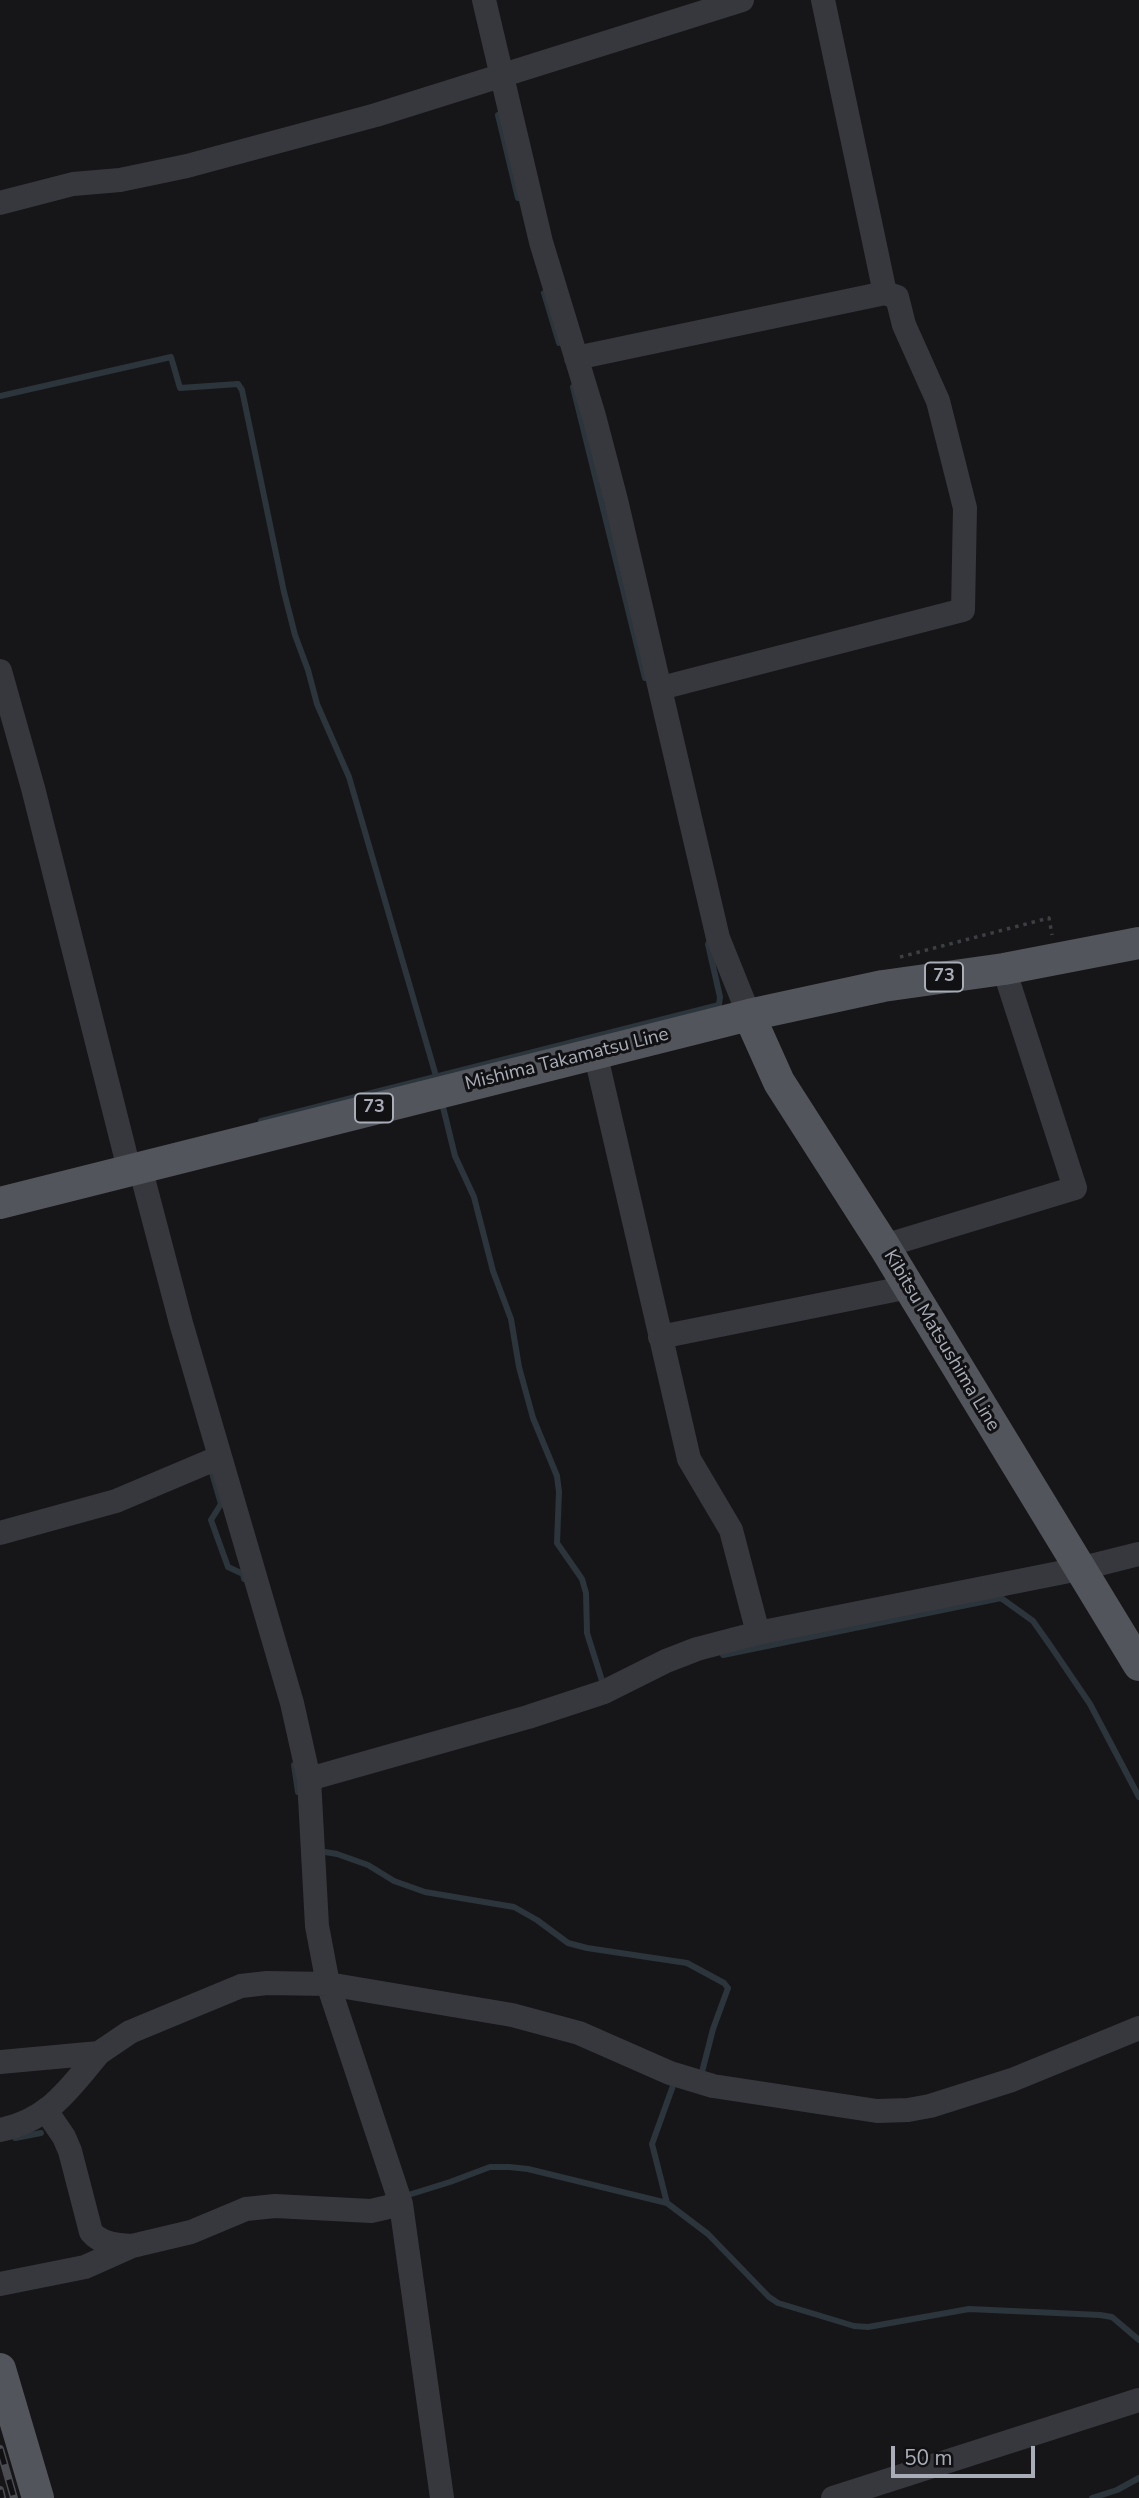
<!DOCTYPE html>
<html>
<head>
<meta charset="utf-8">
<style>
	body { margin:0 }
	#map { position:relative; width:1139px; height:2498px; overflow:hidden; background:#161618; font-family:"Nunito Sans",sans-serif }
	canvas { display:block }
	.scale { position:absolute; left:891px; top:2446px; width:144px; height:32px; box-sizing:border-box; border:4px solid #a8adb8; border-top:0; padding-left:9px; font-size:21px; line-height:24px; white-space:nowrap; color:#a8adb8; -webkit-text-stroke:5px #111113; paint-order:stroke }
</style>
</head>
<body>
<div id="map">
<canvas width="1139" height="2498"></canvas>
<div class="scale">50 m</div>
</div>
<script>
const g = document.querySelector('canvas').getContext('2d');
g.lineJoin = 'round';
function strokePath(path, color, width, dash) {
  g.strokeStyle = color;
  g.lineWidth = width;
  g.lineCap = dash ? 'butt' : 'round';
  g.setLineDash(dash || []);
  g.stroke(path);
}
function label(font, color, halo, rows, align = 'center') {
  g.font = font + ' "Nunito Sans",sans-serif';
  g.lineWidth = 6;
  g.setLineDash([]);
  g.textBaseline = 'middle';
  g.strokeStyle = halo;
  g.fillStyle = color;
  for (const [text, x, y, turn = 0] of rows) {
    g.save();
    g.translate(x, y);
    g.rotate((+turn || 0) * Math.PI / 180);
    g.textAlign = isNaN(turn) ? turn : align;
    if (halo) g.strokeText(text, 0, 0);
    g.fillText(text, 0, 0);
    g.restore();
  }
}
strokePath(new Path2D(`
	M 498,115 L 518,198
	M 544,293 L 559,343
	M 573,387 L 645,678
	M 0,396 L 171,357 L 180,388 L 238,384 L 242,390 L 284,592 L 295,635 L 308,670 L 317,704 L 349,777 L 436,1076
	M 442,1103 L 455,1156 L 474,1197 L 493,1271 L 511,1319 L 519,1367 L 533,1418 L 557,1476 L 559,1492 L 557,1543 L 582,1579 L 586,1593 L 587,1633 L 604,1687
	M 261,1121 L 719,1005 L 720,997 L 708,944
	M 210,1466 L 221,1504 L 211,1520 L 228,1567 L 243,1574 L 244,1579
	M 723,1655 L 1001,1598 L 1033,1621 L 1052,1648 L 1090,1704 L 1139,1797
	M 294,1765 L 298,1792
	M 319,1851 L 337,1854 L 368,1865 L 394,1881 L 425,1892 L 514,1907 L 537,1920 L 568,1943 L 587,1948 L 687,1963 L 724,1983 L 728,1988 L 713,2029 L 701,2076
	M 15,2138 L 41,2133
	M 405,2196 L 450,2182 L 490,2167 L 509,2167 L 528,2169 L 667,2203 L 708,2234 L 769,2297 L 778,2303 L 854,2326 L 868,2327 L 969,2309 L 1100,2315 L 1112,2317 L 1139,2340
	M 667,2203 L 652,2144 L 674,2083 L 676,2083
	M 1092,2498 L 1117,2490 L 1139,2478`), '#2c353c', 6);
strokePath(new Path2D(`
	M 900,957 L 1049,918 L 1052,935`), '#3d3f44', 3.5, [3.5, 5]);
strokePath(new Path2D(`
	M 484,0 L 541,242 L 594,416 L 616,500 L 718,938 L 749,1015
	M 823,0 L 885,293
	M 0,203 L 73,184 L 120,180 L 187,166 L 376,115 L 742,0
	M 576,358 L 885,293 L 897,297 L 904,325 L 938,401 L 965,508 L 963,610 L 661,688
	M 0,671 L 33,788 L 129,1169
	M 595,1052 L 689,1459 L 731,1530 L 758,1633
	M 140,1167 L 181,1323 L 292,1703 L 309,1779 L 317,1926 L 328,1984 L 401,2204 L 442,2498
	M 884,1246 L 1075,1188 L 1004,969
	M 660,1337 L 909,1287
	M 0,1533 L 116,1501 L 220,1457
	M 309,1779 L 528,1717 L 604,1692 L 666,1661 L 697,1649 L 758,1633 L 1079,1569 L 1139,1554
	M 0,2062 L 99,2053 L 130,2032 L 241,1986 L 267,1983 L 328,1984 L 512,2015 L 579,2033 L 670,2073 L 713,2086 L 877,2111 L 908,2110 L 930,2106 L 1012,2080 L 1139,2028
	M 47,2112 L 64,2137 L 70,2151 L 91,2232 C 101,2244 117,2245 132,2246
	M 0,2130 C 49,2120 69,2089 99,2053
	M 0,2284 L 85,2267 L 132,2246 L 191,2232 L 246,2209 L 275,2206 L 371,2211 L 401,2204
	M 833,2498 L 1139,2400`), '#37383d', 24);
strokePath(new Path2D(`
	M 749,1015 L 779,1082 L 884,1246 L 1139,1665
	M 0,1203 L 749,1015 L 883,986 L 1004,969 L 1139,943
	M 0,2369 L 38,2498`), '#53555c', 32);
const rail = new Path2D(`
	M 0,2449 L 14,2498
	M 0,2490 L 2,2498`);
strokePath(rail, '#4a4c52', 8);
strokePath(rail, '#111113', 5, [16]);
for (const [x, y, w] of [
	[944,977,38],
	[374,1108,38]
]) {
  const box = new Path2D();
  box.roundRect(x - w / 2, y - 14.5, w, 29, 5);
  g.fillStyle = '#111113';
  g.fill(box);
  strokePath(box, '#a8adb8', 2);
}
label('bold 18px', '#a8adb8', null, [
	["73",944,977],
	["73",374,1108]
]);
label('19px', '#a8adb8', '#111113', [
	["Mishima Takamatsu Line",567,1060,-14],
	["Kibitsu Matsushima Line",941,1341,59]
]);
</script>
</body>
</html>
